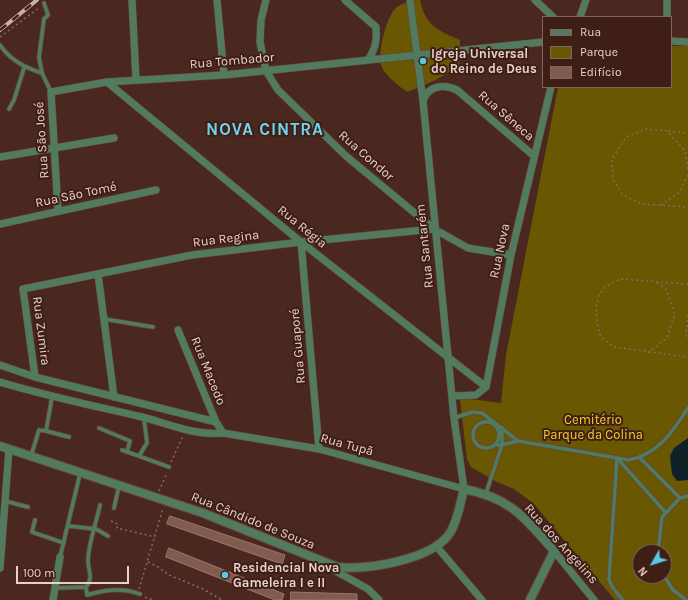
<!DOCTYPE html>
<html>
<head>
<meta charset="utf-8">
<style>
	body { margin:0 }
	#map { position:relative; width:688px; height:600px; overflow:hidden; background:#4a281f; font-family:Karla,sans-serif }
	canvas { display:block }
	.legend { position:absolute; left:542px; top:16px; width:130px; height:72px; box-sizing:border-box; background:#3f1e15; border:1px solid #82655d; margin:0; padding:5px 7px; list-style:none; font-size:12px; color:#e7d0ca }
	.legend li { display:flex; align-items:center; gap:8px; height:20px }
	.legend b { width:20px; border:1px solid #82655d }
	.north { position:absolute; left:632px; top:544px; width:40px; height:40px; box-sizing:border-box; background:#3f1e15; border:1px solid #82655d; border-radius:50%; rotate:231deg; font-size:11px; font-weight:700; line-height:16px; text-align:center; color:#e7d0ca }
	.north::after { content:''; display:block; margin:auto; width:14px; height:18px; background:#57c9e2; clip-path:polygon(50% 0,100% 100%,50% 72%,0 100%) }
	.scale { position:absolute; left:16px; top:566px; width:113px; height:18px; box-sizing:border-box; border:2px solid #e7d0ca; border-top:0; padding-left:5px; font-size:12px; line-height:14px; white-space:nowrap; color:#e7d0ca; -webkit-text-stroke:3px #3f1e15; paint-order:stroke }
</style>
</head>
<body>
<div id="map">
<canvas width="688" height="600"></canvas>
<ul class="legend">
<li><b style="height:5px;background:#517a5f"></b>Rua</li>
<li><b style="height:11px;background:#695701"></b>Parque</li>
<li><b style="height:11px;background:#815a50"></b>Edifício</li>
</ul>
<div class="north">N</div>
<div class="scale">100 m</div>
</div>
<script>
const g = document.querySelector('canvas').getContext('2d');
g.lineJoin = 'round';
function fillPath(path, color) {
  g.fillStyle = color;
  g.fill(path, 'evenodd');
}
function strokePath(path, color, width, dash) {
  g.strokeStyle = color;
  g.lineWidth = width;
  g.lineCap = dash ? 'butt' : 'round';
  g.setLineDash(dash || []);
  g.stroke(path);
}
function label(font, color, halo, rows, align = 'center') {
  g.font = font + ' Karla,sans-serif';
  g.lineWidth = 4;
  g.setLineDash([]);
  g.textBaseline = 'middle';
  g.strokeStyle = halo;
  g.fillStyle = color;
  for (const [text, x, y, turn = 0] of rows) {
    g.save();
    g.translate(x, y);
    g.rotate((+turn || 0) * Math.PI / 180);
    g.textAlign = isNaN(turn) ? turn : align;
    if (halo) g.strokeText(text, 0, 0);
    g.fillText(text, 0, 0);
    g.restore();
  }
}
fillPath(new Path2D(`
	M 415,0 L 420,0 C 425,25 438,31 460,40 L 459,65 C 442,78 426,85 407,92 C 398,85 385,76 381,65 C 377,53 387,14 397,7 C 402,3 410,2 415,0 Z
	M 671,46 L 688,46 L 688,600 L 615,600 L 533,503 L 514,489 L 497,482 L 471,467 L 467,459 L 460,400 L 463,398 L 501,403 L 506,355 L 558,87 L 671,87 ZM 640,552 L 664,552 L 664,576 L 640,576 Z`), '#695701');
fillPath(new Path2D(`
	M 688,438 L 688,480 L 677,481 L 672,474 L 670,456 L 674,448 Z`), '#0d2126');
const building = new Path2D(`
	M 170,516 L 285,555 L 282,564 L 167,524 Z
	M 169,548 L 284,594 L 282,600 L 275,600 L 166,557 Z
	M 291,592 L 357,594 L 357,600 L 291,600 Z`);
fillPath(building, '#815a50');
strokePath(building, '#9f766c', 1);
const service = new Path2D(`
	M 0,45 C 10,60 25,68 42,73 L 51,92
	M 42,73 L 39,57 L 44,19 L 48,15 L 44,3
	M 9,109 L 14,100 L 24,68
	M 104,319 L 153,327
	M 454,418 L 473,412 L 482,413 L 518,441 L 502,445 L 494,445
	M473 435a13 13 0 1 1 26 0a13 13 0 1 1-26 0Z
	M 99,428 L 130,441 L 127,452
	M 46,431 L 69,437
	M 518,441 L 629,460 C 659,454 672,432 688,408
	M 122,450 L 169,467
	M 31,456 L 39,430 L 46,431 L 52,397
	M 139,456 L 147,443 L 144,418
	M 617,458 L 609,580 L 613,588 L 623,600
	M 617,458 L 666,513
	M 640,458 L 680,498
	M 486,493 L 502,445 L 502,427
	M 5,501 L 28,507
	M 114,508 L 119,486
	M 35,520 L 32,532 L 64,543
	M 68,526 L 96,529 L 108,536
	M 658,552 L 662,517 L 680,498 L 688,496
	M 60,557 L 80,474
	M 664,576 L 673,590 L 686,600
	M 86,587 L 87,595 C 105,590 122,587 140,594
	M 55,588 L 86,587 C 94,578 88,571 88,560 C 89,541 96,524 100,505`);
const minor = new Path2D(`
	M 132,0 L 136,80
	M 217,0 L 224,75
	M 266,0 L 261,20 L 260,42 L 266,71 L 278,90 L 346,156 L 434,229 L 468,248 L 511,255
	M 345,0 L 376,27 C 377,40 376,48 368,60
	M 535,0 L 553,17
	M 580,17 L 586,0
	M 667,17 L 667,0
	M 671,41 L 688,42
	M 107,82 L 301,242 L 486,387
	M 423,101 C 428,85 444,84 457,90 L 534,156
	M 0,157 L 114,138
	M 58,211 L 51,92 L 107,82 L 224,75 L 543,42
	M 0,224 L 156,190
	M 301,242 L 319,449
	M 98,274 L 114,397
	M 178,330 L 216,422
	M 0,365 L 35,377 L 216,422 L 223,433
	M 35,377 L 23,289 L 192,255 L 301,242 L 434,229
	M 0,382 C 47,396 95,406 142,417 C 170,424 194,436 223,433 L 319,449 L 464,489 L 454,418 L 423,101 L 410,0
	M 453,396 L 476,395 L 486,387 L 511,255 L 551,87
	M 437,547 L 482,600
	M 554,551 L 594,600
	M 329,565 L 332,569 L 368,589 L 379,600
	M 0,568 L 9,449
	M 53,600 L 60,557`);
const tertiary = new Path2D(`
	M 0,446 L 203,513 L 337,567 C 368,570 432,560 450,533 C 458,520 460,504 464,489 C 511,498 524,517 554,551 L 530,600`);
strokePath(service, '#66463e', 5);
strokePath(minor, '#66463e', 8);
strokePath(tertiary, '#66463e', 10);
strokePath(new Path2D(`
	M 0,37 L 40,7
	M 668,131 L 688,133
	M 688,169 L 685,151 L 667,131 L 646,129 L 626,137 L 612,159 L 613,179 L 623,195 L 641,204 L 688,207
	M 661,205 L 680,192 L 688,175
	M 688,284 L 620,279 L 606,286 L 599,295 L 596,309 L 597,323 L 601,338 L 614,347 L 688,357
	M 688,315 L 686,335 L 688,339
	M 648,353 L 667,338 L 675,314 L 666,289 L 656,282
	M 171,462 L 183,436
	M 159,491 L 167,473
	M 111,521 L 118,524 L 117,528 L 155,537
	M 148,562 L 158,567 L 169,575 L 203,589 L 222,600
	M 139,589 L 163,508
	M 145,597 L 153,600`), '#886a62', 1.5, [2, 3]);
strokePath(service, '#517a5f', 3.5);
strokePath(minor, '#517a5f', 7);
strokePath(tertiary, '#517a5f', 8);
const rail = new Path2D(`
	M 0,30 L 37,0`);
strokePath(rail, '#c9b0a9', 4);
strokePath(rail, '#3f1e15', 2.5, [8]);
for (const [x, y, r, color] of [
	[423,61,4,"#57c9e2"],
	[225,575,4,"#57c9e2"]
]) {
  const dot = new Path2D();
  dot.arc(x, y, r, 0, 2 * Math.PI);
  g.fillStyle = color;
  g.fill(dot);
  strokePath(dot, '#3f1e15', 1.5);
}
label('bold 13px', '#e7d0ca', '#3f1e15', [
	["Igreja Universal",431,54],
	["do Reino de Deus",431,69],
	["Residencial Nova",233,568],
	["Gameleira I e II",233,583]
], 'left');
label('13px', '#e7d0ca', '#3f1e15', [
	["Rua Tombador",232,61,-5],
	["Rua Sêneca",506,116,41],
	["Rua São José",42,140,-94],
	["Rua Condor",366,156,41],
	["Rua São Tomé",76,195,-12],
	["Rua Régia",302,227,39],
	["Rua Regina",226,239,-7],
	["Rua Santarém",425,246,-96],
	["Rua Nova",500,251,-78],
	["Rua Zumira",41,331,83],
	["Rua Guaporé",298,346,-95],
	["Rua Macedo",208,371,68],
	["Rua Tupã",347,445,15],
	["Rua Cândido de Souza",253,521,22],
	["Rua dos Angelins",561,544,48]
]);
label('13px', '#f7d12b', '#3f1e15', [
	["Cemitério",593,420],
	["Parque da Colina",593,435]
]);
g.letterSpacing = '1px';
label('bold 17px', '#6fd4ec', '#3f1e15', [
	["NOVA CINTRA",265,130]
]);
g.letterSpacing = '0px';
</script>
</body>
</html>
